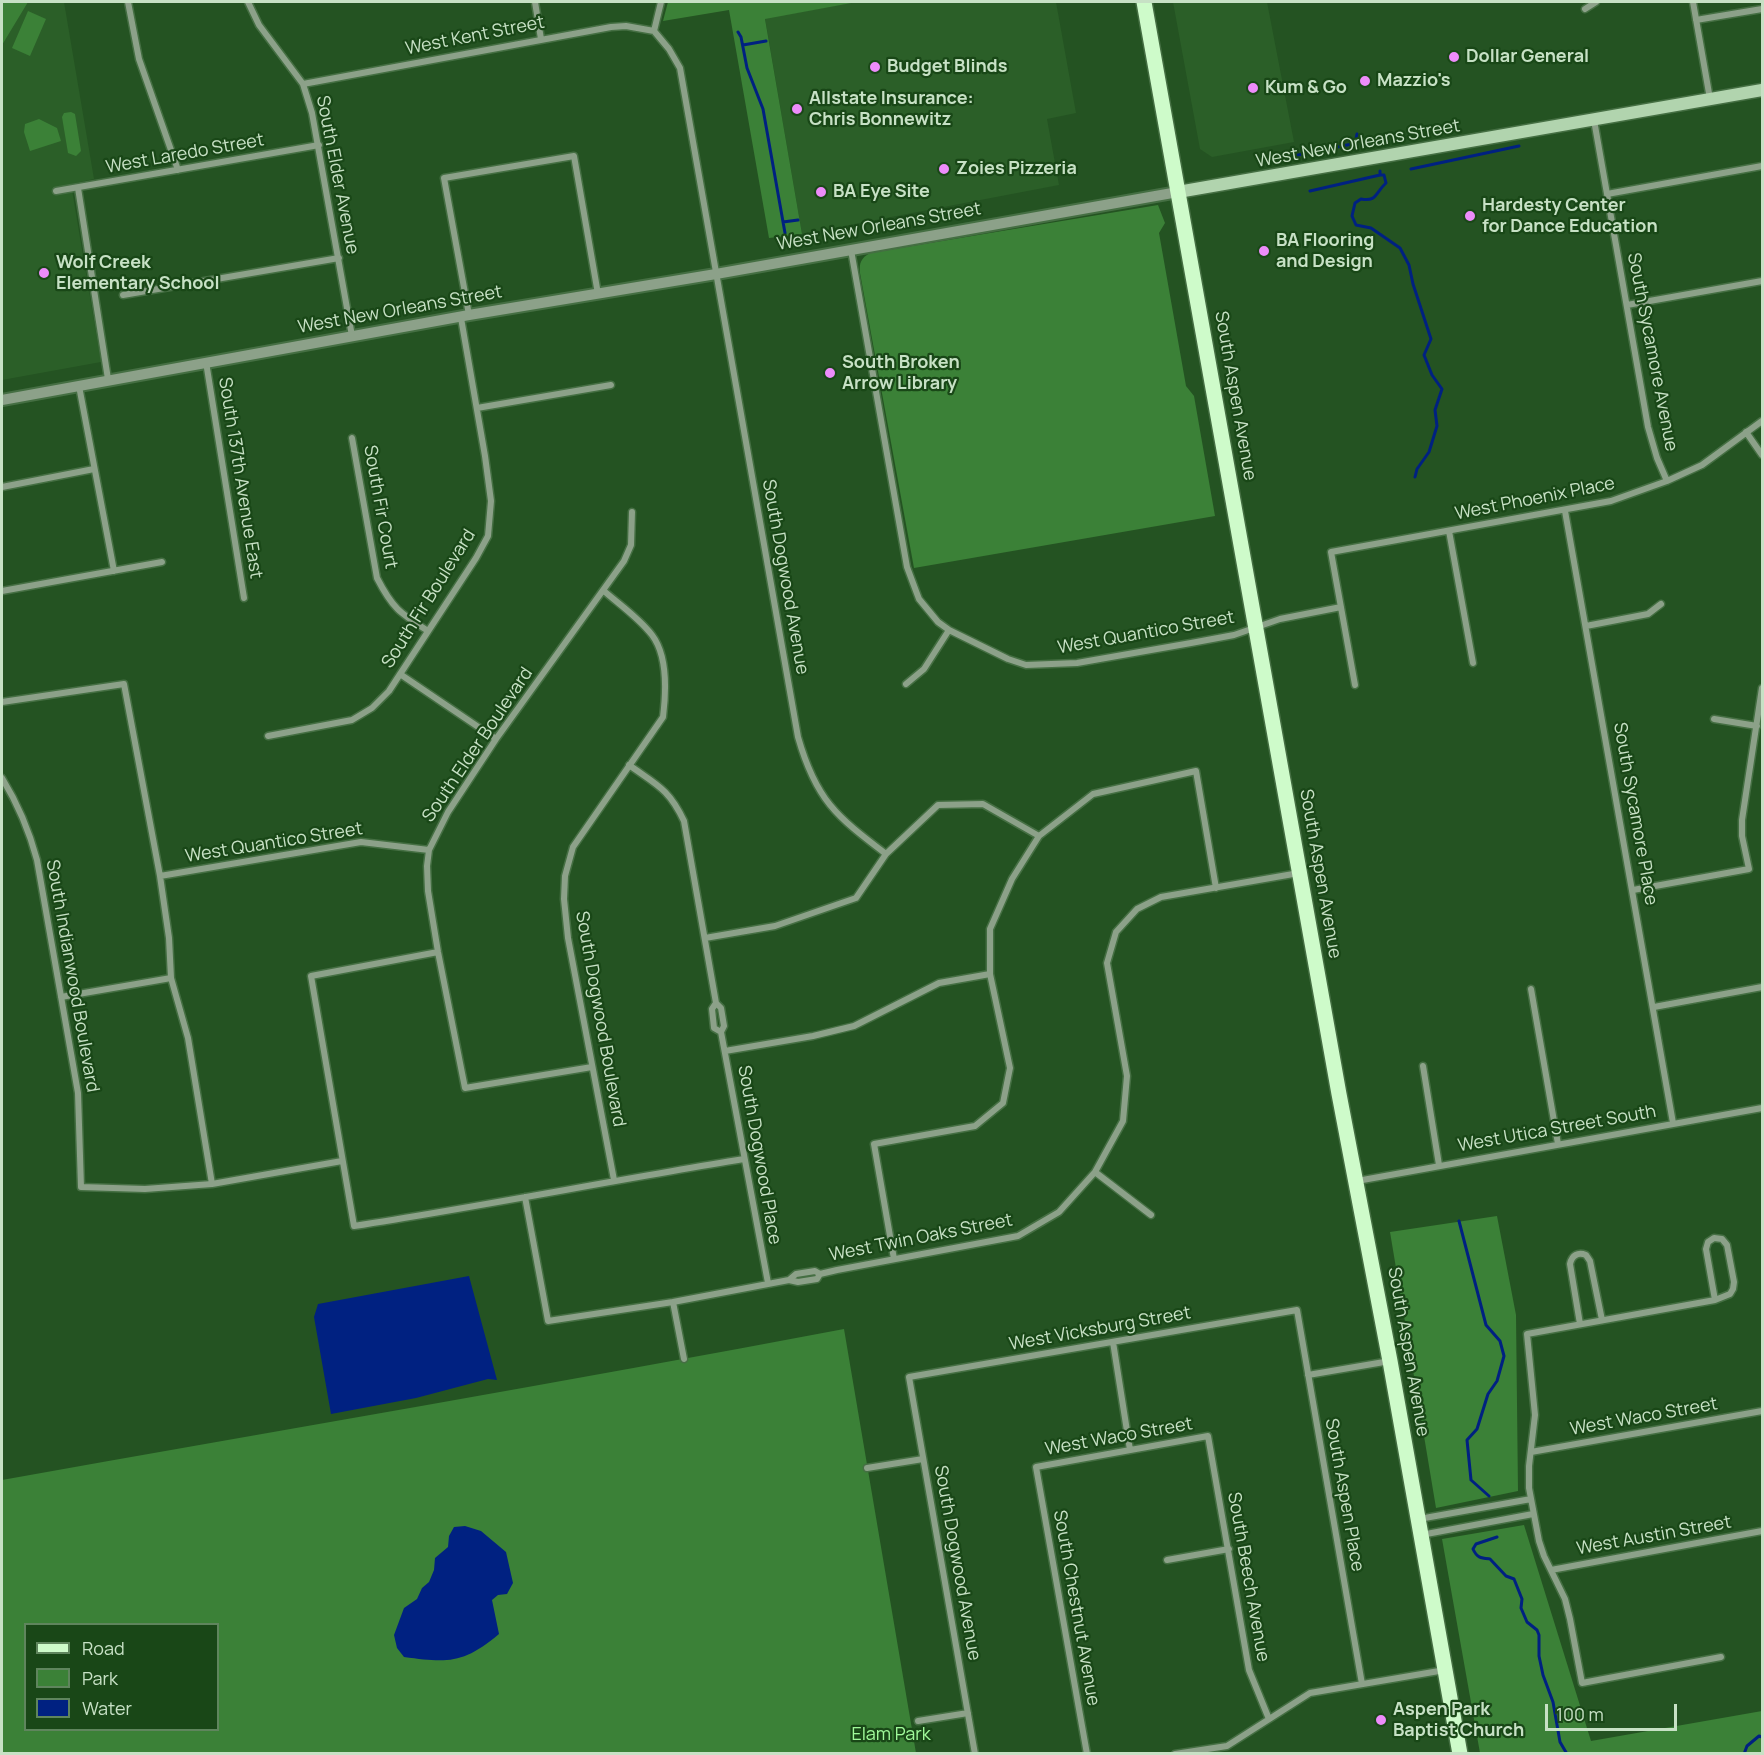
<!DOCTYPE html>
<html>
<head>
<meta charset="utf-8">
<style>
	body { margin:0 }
	#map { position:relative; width:1764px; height:1755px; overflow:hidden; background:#245322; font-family:Manrope,sans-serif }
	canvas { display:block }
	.frame { position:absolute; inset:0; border:3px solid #c7e1c5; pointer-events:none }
	.legend { position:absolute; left:24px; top:1623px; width:195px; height:108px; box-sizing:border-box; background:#194717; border:2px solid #5f855d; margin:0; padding:8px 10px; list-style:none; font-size:18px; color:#c7e1c5 }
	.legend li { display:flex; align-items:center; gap:12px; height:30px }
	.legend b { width:30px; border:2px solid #5f855d }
	.scale { position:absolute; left:1545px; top:1704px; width:132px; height:27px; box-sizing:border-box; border:3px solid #c7e1c5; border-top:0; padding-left:8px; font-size:18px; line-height:21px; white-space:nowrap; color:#c7e1c5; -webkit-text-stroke:4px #194717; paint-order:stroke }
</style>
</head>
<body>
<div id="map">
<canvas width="1764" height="1755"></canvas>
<div class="frame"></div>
<ul class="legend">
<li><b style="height:8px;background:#cefbca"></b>Road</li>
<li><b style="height:16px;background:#3b8137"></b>Park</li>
<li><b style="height:16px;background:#002181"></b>Water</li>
</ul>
<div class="scale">100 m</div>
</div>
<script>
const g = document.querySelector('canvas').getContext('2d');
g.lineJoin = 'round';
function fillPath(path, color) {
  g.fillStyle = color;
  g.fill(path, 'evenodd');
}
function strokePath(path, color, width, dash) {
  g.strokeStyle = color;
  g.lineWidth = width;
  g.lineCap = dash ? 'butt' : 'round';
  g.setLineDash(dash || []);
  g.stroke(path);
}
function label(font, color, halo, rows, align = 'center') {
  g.font = font + ' Manrope,sans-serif';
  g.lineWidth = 4.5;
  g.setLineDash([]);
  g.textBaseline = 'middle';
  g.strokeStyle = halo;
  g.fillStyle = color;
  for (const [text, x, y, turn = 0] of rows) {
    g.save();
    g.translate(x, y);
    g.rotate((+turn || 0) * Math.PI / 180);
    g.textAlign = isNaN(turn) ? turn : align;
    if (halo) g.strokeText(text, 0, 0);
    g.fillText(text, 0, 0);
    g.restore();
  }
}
fillPath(new Path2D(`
	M 2,2 L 64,2 L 94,179 L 71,184 L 101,362 L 2,380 Z
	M 857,2 L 1056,2 L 1076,113 L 1047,119 L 1059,185 L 802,234 L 765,18 Z
	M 1173,2 L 1267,2 L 1294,142 L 1212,157 L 1200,149 Z`), '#2b5f28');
fillPath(new Path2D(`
	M 2,2 L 28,2 L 2,45 Z
	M 668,2 L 857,2 L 765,19 L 802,234 L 769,238 L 729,10 L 663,21 Z
	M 28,11 L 46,19 L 30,56 L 12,48 Z
	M 71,112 L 75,114 L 81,151 L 76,156 L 68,153 L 62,117 L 64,113 Z
	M 39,119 L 57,128 L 61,141 L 30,151 L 24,132 L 25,124 Z
	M 1158,205 L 1165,223 L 1159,233 L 1186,386 L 1194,396 L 1215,516 L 914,568 L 860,273 C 859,263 861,258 870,253 Z
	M 1497,1216 L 1516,1315 L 1518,1491 L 1436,1508 L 1390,1232 Z
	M 844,1329 L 916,1753 L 2,1754 L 2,1480 C 282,1430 563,1382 844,1329 ZM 26,1624 L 218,1624 L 218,1730 L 26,1730 Z
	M 1524,1525 L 1591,1741 L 1762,1711 L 1762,1753 L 1480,1753 L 1442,1539 Z`), '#3b8137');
fillPath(new Path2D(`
	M 469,1276 L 497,1380 L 488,1379 L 416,1398 L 331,1414 L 314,1317 L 318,1304 Z
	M 465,1526 L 481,1531 L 506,1552 L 513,1583 L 507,1594 L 498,1595 L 492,1600 L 499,1634 C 463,1664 448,1663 404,1657 L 397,1648 L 394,1635 L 404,1608 L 417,1599 L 422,1588 L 429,1582 L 434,1570 L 435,1558 L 448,1547 L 449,1536 L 454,1527 Z`), '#002181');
strokePath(new Path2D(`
	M 738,32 L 741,37 L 747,68 L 763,109 L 785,233
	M 743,45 L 766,41
	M 1288,157 L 1352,144 L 1356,139 L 1357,134
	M 1411,169 L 1519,146
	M 1380,171 L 1380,175 L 1384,175 L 1386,183 C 1375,193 1377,202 1361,199 L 1355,203 L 1352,216 L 1356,225 L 1371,228 L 1400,248 L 1409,265 L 1413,284 L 1431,339 L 1424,355 L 1432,375 L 1442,389 L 1435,410 L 1437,426 L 1429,452 L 1417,469 L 1415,477
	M 1310,191 L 1380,175
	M 783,222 L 798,220
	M 1459,1221 L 1486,1325 L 1500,1341 L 1504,1356 L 1497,1381 L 1488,1394 L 1477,1429 L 1467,1440 L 1471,1480 L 1489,1496
	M 1497,1537 L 1476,1544 L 1473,1549 C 1477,1558 1481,1558 1490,1559 L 1506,1576 L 1514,1579 L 1522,1599 L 1521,1608 L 1527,1622 L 1537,1630 L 1539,1635 L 1539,1656 L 1543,1675 L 1553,1702 L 1560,1742 L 1567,1754
	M 1744,1754 L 1747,1746 L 1759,1736 L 1762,1737`), '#002181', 3);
const minor = new Path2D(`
	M 128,2 L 139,59 L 178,170
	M 248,2 L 259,25 L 303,84 L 312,113 L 352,336
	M 535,2 L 541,39
	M 661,2 L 654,31 L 669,49 L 680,68 L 798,737 C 816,800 836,816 886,854
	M 1693,2 L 1710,99
	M 1585,9 L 1596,2
	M 1696,20 L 1762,9
	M 303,84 L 611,27 L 626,26 L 654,31
	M 1594,120 L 1648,427 L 1657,458 L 1667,481
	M 78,188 L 108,379
	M 56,191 L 319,145
	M 1607,194 L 1762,166
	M 851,250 L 907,567 L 919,599 L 938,622 L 949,630 L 1008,659 L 1026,665 L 1077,663 L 1191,643 L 1234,635 L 1280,619 L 1341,607
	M 123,295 L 339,258
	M 1627,305 L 1762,281
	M 469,315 L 444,178 L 574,156 L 598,294
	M 206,362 L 244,598
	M 79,386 L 114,571
	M 477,408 L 611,385
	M 1746,432 L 1762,455
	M 352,438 L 377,578 C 393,609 400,613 428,631
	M 2,487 L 94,469
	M 1565,511 L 1673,1123
	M 1449,531 L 1473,663
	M 2,591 L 162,562
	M 604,591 C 620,605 639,618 652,635 C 668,656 666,693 663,717 L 573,847 L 565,876 L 564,899 L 568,938 L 614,1180
	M 1586,626 L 1648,614 L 1661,604
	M 400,674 L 496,739
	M 906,684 L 924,669 L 949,630
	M 1355,685 L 1331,552 L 1611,501 L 1667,481 L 1702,465 L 1762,421
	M 2,702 L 124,684 L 160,876 L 169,938 L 171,978 L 188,1038 L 212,1184
	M 1714,719 L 1757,726
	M 268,736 L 352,720 L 372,708 L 389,691 L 476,558 L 488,536 L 491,501 L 485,456 L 461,318
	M 629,765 C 657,785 669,789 684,821 L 716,1003 L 721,1008 L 724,1026 L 721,1032 L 768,1283
	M 2,778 C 18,804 29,830 37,860 L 78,1093 L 81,1187 L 145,1189 L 212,1184 L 342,1161
	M 160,876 L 361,842 L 429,850
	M 1633,890 L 1749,869 L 1742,836 L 1742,820 L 1762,688
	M 705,938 L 775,926 L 856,898 L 886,854 L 938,805 L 983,804 L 1039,836
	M 438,952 L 311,976 L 354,1226 C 484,1206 614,1180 744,1159
	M 1531,989 L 1558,1144
	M 61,997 L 171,978
	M 716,1003 L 712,1009 L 714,1028 L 721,1032
	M 1654,1007 L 1762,987
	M 725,1051 L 813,1036 L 854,1026 L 939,983 L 990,974
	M 1423,1066 L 1439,1165
	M 592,1067 L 465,1088 L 438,952 L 428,891 L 427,866 L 429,850 L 448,812 L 496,739 L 624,561 L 631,545 L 632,512
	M 1095,1172 L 1151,1215
	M 1357,1181 L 1762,1108
	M 525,1197 L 548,1321 L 673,1302 L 789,1280 L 798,1282 L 817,1279 L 820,1274 L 837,1270 L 1018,1236 L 1059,1212 L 1095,1172 L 1123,1121 L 1127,1076 L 1107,963 L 1116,932 L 1137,909 L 1161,897 L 1299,873
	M 1714,1238 L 1722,1239 L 1727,1245 L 1734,1282 L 1733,1289 L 1730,1294 L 1715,1300 L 1706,1249 L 1708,1242 Z
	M 894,1259 L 874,1144 L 975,1126 L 1003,1103 L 1010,1068 L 990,974 L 990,929 L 1012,879 L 1039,836 L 1093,794 L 1196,771 L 1216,888
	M 789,1280 L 796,1274 L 815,1271 L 820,1274
	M 1715,1300 L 1527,1334 L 1535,1415 L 1529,1466 L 1529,1488 L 1539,1541 L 1544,1556 L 1565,1599 L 1570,1619 L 1582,1683 L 1721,1657
	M 673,1302 L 684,1359
	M 1580,1324 L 1570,1264 C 1572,1255 1578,1252 1586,1255 L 1590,1261 L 1602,1320
	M 1113,1342 L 1130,1450
	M 1308,1375 L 1390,1361
	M 1531,1452 L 1762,1411
	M 867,1468 L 923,1459
	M 1419,1519 L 1531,1499
	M 1421,1535 L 1533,1514
	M 1167,1560 L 1229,1549
	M 1551,1570 L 1762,1531
	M 918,1721 L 968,1713
	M 975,1754 L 909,1377 L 1297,1310 L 1362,1684
	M 1087,1754 L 1036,1467 L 1208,1436 L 1249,1670 L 1269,1719
	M 1175,1754 L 1227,1746 L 1310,1693 L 1445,1670`);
const tertiary = new Path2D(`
	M 2,400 L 469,315 L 716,274 L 1178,192`);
const secondary = new Path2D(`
	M 1178,192 L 1762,90`);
const primary = new Path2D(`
	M 1144,2 L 1339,1094 L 1390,1361 L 1460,1754`);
strokePath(minor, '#456f43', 9);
strokePath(tertiary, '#456f43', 14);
strokePath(secondary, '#456f43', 15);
strokePath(primary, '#456f43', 18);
strokePath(minor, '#8ca189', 6);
strokePath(tertiary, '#8ca189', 10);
strokePath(secondary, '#b1d4ae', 12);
strokePath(primary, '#cefbca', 15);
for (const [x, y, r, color] of [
	[1454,57,6,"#ed8cfa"],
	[875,67,6,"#ed8cfa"],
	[1365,81,6,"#ed8cfa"],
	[1253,88,6,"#ed8cfa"],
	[797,109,6,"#ed8cfa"],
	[944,169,6,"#ed8cfa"],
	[821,192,6,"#ed8cfa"],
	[1470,216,6,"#ed8cfa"],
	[1264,251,6,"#ed8cfa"],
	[44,273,6,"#ed8cfa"],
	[830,373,6,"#ed8cfa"],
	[1381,1720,6,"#ed8cfa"]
]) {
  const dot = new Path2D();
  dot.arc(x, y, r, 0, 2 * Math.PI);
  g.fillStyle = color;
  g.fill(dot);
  strokePath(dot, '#194717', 2);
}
label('18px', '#c7e1c5', '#194717', [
	["West Kent Street",475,36,-11],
	["West New Orleans Street",1358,144,-10],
	["West Laredo Street",185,154,-10],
	["South Elder Avenue",337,175,79],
	["West New Orleans Street",879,227,-10],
	["West New Orleans Street",400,310,-10],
	["South Sycamore Avenue",1652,352,79],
	["South Aspen Avenue",1235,396,80],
	["South 137th Avenue East",240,478,81],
	["West Phoenix Place",1535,499,-11],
	["South Fir Court",380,507,80],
	["South Dogwood Avenue",785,577,80],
	["South Fir Boulevard",429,599,-58],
	["West Quantico Street",1146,633,-10],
	["South Elder Boulevard",478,745,-56],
	["South Sycamore Place",1635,814,80],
	["West Quantico Street",274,843,-9],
	["South Aspen Avenue",1320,874,80],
	["South Indianwood Boulevard",72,976,80],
	["South Dogwood Boulevard",600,1019,80],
	["West Utica Street South",1557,1129,-10],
	["South Dogwood Place",759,1155,80],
	["West Twin Oaks Street",921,1238,-11],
	["West Vicksburg Street",1100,1329,-10],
	["South Aspen Avenue",1408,1352,80],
	["West Waco Street",1644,1417,-10],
	["West Waco Street",1119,1437,-10],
	["South Aspen Place",1344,1495,80],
	["West Austin Street",1654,1536,-10],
	["South Dogwood Avenue",957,1563,80],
	["South Beech Avenue",1248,1577,80],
	["South Chestnut Avenue",1076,1608,80]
]);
label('bold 18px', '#c7e1c5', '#194717', [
	["Dollar General",1466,57],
	["Budget Blinds",887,67],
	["Mazzio's",1377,81],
	["Kum & Go",1265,88],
	["Allstate Insurance:",809,99],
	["Chris Bonnewitz",809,120],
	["Zoies Pizzeria",956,169],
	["BA Eye Site",833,192],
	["Hardesty Center",1482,206],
	["for Dance Education",1482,227],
	["BA Flooring",1276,241],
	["and Design",1276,262],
	["Wolf Creek",56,263],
	["Elementary School",56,284],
	["South Broken",842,363],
	["Arrow Library",842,384],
	["Aspen Park",1393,1710],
	["Baptist Church",1393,1731]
], 'left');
label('18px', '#a0fa9a', '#194717', [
	["Elam Park",891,1735]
]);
</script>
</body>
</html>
